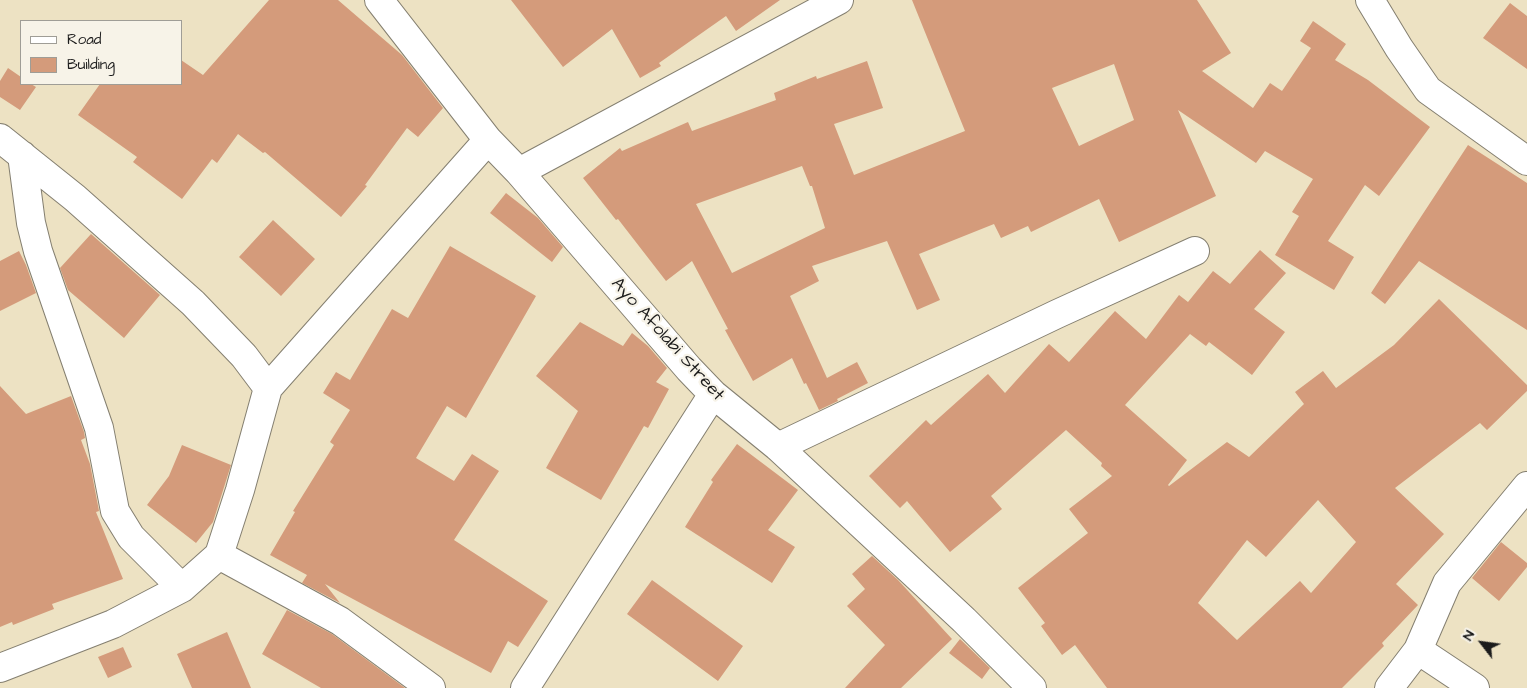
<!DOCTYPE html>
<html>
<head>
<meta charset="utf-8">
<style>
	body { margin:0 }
	#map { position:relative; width:1527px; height:688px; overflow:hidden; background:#ede2c3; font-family:"Architects Daughter",sans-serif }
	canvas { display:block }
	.legend { position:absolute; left:20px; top:20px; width:162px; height:65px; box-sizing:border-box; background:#f7f3e8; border:1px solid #9f9d96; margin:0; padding:6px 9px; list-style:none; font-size:15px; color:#1c1c1c }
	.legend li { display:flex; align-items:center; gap:10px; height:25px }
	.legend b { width:25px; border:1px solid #9f9d96 }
	.north { position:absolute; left:1457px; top:618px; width:50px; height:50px; -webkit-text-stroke:4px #f7f3e8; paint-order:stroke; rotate:300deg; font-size:14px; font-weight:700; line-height:20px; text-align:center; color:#1c1c1c }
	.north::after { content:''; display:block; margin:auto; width:18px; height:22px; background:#1c1c1c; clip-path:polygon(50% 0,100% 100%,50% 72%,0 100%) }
</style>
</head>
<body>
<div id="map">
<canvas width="1527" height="688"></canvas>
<ul class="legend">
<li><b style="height:6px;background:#fff"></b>Road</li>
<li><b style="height:14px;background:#d49b7b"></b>Building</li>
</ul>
<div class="north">N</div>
</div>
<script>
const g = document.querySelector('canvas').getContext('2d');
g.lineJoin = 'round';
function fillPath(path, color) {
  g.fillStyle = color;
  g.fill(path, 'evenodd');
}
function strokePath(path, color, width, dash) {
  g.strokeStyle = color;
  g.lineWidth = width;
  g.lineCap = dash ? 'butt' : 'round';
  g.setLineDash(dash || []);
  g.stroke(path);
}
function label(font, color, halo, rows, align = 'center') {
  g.font = font + ' "Architects Daughter",sans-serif';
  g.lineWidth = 4.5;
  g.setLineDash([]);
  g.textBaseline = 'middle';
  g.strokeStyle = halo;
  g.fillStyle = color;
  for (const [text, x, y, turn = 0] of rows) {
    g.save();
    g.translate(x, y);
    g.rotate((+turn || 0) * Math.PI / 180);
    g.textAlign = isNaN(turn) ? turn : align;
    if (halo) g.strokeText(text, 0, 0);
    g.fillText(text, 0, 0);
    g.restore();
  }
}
fillPath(new Path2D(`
	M 269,0 L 338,0 L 402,55 L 443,108 L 418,137 L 407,128 L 365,185 L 367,186 L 341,217 L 265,152 L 263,153 L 238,134 L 217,163 L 212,159 L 182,199 L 133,162 L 137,157 L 78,115 L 100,84 L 181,84 L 181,60 L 203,75 Z
	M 511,0 L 780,0 L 736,31 L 726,16 L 659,63 L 661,66 L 640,78 L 612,29 L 563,67 Z
	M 912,0 L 1197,0 L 1231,53 L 1202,71 L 1253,108 L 1270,83 L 1282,91 L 1311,48 L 1300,41 L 1313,21 L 1346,44 L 1335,60 L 1368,80 L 1430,127 L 1379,196 L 1365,185 L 1328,241 L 1354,257 L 1334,290 L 1275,255 L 1299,216 L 1292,212 L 1313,179 L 1265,151 L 1256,163 L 1178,110 L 1216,196 L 1119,242 L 1099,199 L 1031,232 L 1028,226 L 1001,238 L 994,224 L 919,254 L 940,300 L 917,310 L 887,241 L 812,266 L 819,281 L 790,296 L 827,378 L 857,362 L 868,383 L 837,399 L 838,401 L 819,410 L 806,383 L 804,384 L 792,358 L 753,381 L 725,330 L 728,329 L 692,261 L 666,281 L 618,219 L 616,220 L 583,178 L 620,148 L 622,151 L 688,122 L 692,131 L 776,100 L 774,93 L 816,76 L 817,79 L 867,61 L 883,108 L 834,124 L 854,175 L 965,131 ZM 1114,64 L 1134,120 L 1079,146 L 1052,88 ZM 802,166 L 810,186 L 812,186 L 825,228 L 732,273 L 696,204 Z
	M 1510,3 L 1527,16 L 1527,69 L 1483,38 Z
	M 8,68 L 21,77 L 21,84 L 31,84 L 36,87 L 20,110 L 0,97 L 0,81 Z
	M 1468,145 L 1527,183 L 1527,330 L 1419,261 L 1385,304 L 1371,293 Z
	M 506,193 L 538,218 L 563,247 L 552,262 L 490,213 Z
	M 273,220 L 315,259 L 281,296 L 239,257 Z
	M 91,234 L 160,295 L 124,338 L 68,290 L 60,268 Z
	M 450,246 L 536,296 L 466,418 L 447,406 L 416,458 L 454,481 L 472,454 L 499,471 L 454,540 L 548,601 L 518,647 L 508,641 L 491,673 L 325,584 L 340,603 L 302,583 L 307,575 L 270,555 L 295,512 L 293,511 L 334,445 L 330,442 L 350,410 L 323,393 L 336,372 L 350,380 L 392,309 L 408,318 Z
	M 1260,250 L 1286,273 L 1254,309 L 1285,332 L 1252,375 L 1209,342 L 1206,346 L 1190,334 L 1125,405 L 1187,460 L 1168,485 L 1169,486 L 1227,442 L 1249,457 L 1304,404 L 1295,392 L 1323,371 L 1336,388 L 1394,345 L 1439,299 L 1527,385 L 1527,391 L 1487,430 L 1480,423 L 1395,488 L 1444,534 L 1396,584 L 1418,605 L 1382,643 L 1384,646 L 1342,688 L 1107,688 L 1075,645 L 1062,655 L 1041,626 L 1045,623 L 1018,588 L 1088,533 L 1069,509 L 1112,476 L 1101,466 L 1102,463 L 1066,430 L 991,496 L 1002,509 L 950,552 L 907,501 L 900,508 L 869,476 L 926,420 L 931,425 L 988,374 L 1005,393 L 1049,344 L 1069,362 L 1115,311 L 1146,339 L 1179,295 L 1188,302 L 1213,271 L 1230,284 ZM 1318,500 L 1356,542 L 1311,593 L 1300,581 L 1237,640 L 1198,603 L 1247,540 L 1266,557 Z
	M 19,251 L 26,265 L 36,293 L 0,311 L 0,261 Z
	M 580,322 L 623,346 L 632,333 L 648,346 L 667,368 L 656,382 L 669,389 L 648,428 L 644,426 L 601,500 L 546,468 L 578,411 L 536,376 Z
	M 0,386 L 26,414 L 71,396 L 84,432 L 85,438 L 81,440 L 90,464 L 99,511 L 96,512 L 123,579 L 52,604 L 54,609 L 13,625 L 12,622 L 0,627 Z
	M 737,444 L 798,490 L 768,530 L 795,547 L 772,583 L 685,527 L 713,482 L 711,480 Z
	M 182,445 L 231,465 L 213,522 L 196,543 L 147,505 L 169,476 Z
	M 1501,542 L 1527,563 L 1527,567 L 1499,601 L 1472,578 Z
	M 872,556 L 898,580 L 952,639 L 901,688 L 845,688 L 885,645 L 847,606 L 865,589 L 852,574 Z
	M 652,580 L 743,646 L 718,681 L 627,614 Z
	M 287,610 L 332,634 L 405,688 L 321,688 L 262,654 Z
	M 227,632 L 251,688 L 192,688 L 177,654 Z
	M 960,639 L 990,668 L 982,679 L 949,653 Z
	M 123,647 L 132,667 L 108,678 L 98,657 Z`), '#d49b7b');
const minor = new Path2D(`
	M 379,0 L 488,140 L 519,172 L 689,369 L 713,394 L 778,447 L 964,620 L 1032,688
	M 1370,0 L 1399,48 L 1428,90 L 1527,161
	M 0,138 L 75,198 L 193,303 L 244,356 L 268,388 L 240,490 L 219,555 L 182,588 L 113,624 L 0,668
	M 22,155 L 31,223 L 38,251 L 99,428 L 115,511 L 131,537 L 182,588
	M 519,172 L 839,0
	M 268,388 L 488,140
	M 778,447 L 1057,314 L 1195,251
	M 219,555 L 340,621 L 431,688
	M 1418,650 L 1475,688
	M 525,688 L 713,394
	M 1389,688 L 1418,650 L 1447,583 L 1527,486`);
strokePath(minor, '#847f70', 30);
strokePath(minor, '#fff', 28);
label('18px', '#1c1c1c', '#f7f3e8', [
	["Ayo Afolabi Street",667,340,48]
]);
</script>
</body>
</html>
